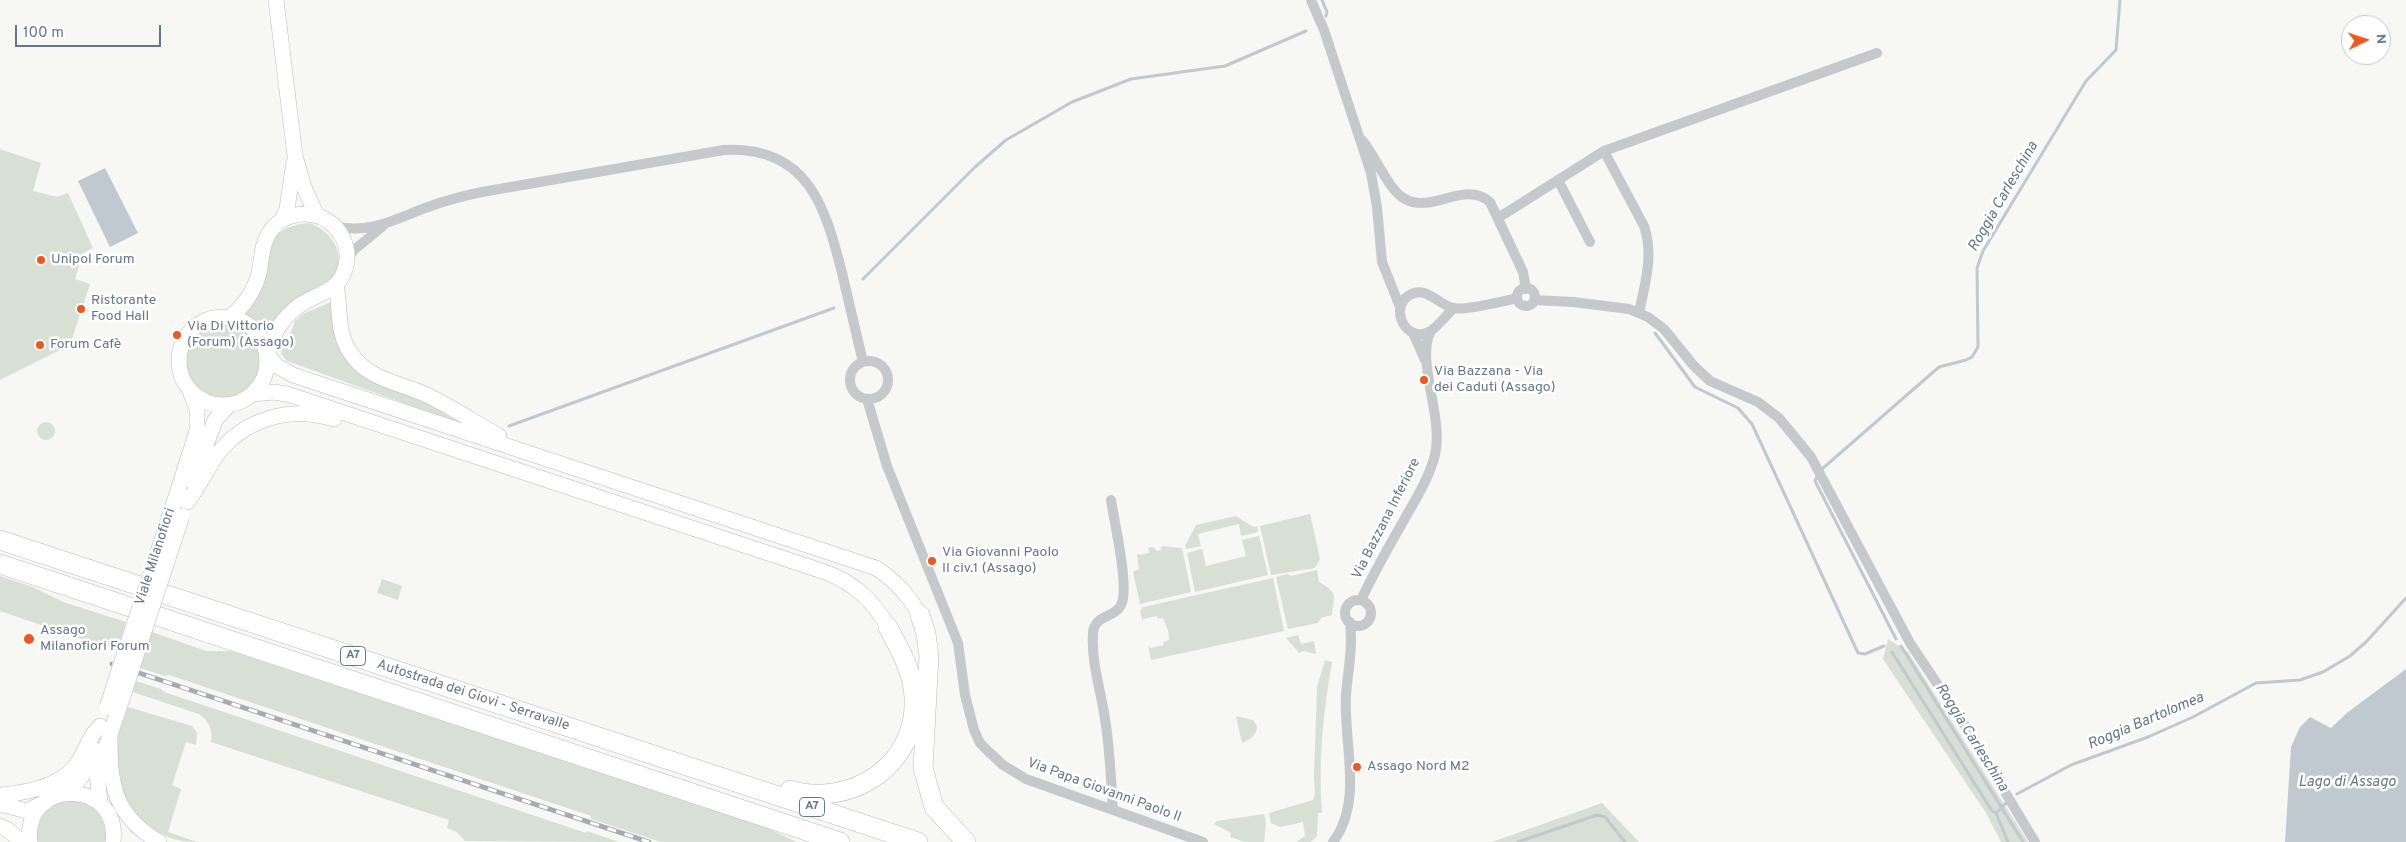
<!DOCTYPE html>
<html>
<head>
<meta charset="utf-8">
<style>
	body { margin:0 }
	#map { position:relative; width:2406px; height:842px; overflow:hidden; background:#f7f7f4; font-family:Overpass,sans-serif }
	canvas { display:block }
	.north { position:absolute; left:2341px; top:15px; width:50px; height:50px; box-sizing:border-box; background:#fff; border:1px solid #c1c8cf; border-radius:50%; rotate:86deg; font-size:14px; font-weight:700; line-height:20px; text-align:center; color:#657687 }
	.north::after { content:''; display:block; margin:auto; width:18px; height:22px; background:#eb5821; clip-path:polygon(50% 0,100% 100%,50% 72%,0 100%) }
	.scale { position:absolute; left:15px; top:25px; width:146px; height:22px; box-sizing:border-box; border:2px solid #657687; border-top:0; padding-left:6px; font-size:15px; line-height:18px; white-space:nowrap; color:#657687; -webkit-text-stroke:4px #fff; paint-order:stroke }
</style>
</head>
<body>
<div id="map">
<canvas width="2406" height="842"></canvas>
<div class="north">N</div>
<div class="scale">100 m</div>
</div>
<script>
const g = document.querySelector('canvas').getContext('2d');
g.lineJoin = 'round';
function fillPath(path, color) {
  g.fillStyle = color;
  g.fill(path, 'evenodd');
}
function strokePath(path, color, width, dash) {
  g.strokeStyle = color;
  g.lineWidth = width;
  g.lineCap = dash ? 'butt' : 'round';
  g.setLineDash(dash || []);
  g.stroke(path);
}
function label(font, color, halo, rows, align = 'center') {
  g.font = font + ' Overpass,sans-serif';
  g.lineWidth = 5;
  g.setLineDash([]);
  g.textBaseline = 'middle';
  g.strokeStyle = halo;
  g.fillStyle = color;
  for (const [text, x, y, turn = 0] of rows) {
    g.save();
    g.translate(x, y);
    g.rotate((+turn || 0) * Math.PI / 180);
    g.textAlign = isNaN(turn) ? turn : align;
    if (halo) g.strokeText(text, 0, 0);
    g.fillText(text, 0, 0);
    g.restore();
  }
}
fillPath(new Path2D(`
	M 0,149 L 41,163 L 33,191 L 57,197 L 68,193 L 93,248 L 83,253 L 75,279 L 90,284 L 70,345 L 0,380 Z
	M 309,223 C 339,233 352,270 322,289 C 311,296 298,299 287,306 C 278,313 272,324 267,334 L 262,327 L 243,315 C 250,303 260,291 265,278 C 268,269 267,261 268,252 C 272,232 291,224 309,223 Z
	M 331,302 L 374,382 L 425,402 L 462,424 L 287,361 L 281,354 C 283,341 293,331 295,321 L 303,314 Z
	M186 362a37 37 0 1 1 74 0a37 37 0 1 1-74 0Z
	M37 431a9 9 0 1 1 18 0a9 9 0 1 1-18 0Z
	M 1310,514 L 1320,559 L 1315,568 L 1271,575 L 1260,526 Z
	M 1236,516 L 1253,527 L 1257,526 L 1258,532 L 1241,536 L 1239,524 L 1198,534 L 1201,546 L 1186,549 L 1185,546 L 1196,525 Z
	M 1259,536 L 1268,575 L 1195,592 L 1187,553 L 1202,549 L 1206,566 L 1246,556 L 1242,540 Z
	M 1161,546 L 1182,548 L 1191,592 L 1140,604 L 1133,572 L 1139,569 L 1137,555 L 1149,553 L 1148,548 L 1153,547 L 1157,551 L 1161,550 Z
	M 1317,570 L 1319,582 C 1339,593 1334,596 1332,615 L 1321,618 L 1318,623 L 1288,629 L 1276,577 L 1287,574 L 1291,576 Z
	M 0,576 L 33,587 L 63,602 L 126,622 L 117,651 L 0,611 Z
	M 1273,578 L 1284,631 L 1151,660 L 1148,645 L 1150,648 L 1164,645 L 1163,642 L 1169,640 C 1170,632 1165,624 1163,618 L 1158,619 L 1157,616 L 1143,619 L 1143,623 L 1140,611 L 1143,607 Z
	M 382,579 L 402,586 L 398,600 L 377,593 Z
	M 152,632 L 206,651 L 231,651 L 767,828 L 797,842 L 661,842 L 591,819 L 591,816 L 169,675 L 165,676 L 140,668 Z
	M 1298,635 L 1301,644 L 1314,641 L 1316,654 L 1303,651 L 1299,653 L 1286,638 Z
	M 1888,639 L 1908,652 L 2028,842 L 2001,842 L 1986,813 L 1883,659 Z
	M 1325,660 L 1332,662 C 1323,713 1318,761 1322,813 L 1318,813 L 1317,836 L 1311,842 L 1296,842 L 1305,836 L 1303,822 L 1280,827 L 1271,823 L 1269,813 L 1313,800 L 1315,795 L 1314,777 L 1317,687 Z
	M 136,681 L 161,689 L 164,692 L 586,833 L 587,831 L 619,842 L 465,841 L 457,832 L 447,828 L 449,820 L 211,742 C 213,730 209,721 199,714 L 133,692 Z
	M 128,707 L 192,726 L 197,733 L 196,745 L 186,742 L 172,785 L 181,789 L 168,832 L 197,842 C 180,842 164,838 150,826 L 142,839 C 128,833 125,823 119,810 C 115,800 106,793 105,782 C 103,768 123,723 128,707 Z
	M 1236,716 L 1253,720 L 1257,726 C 1257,735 1250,740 1242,743 Z
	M 77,799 C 102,812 103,814 107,842 L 34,842 C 39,810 44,804 77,799 Z
	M 1602,803 L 1639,842 L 1492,842 Z
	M 1264,814 L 1266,824 L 1264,842 L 1245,842 L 1230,837 L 1231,833 L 1214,824 L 1217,821 Z`), '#d8dfd5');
fillPath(new Path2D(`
	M 105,168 L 138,233 L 110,247 L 78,181 Z
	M 2406,669 L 2406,842 L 2285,842 L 2291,747 L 2300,727 L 2310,717 L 2331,728 L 2348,712 Z`), '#bfc9cf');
strokePath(new Path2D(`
	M 1322,0 L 1327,12 L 1326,16
	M 863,279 L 975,167 L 1006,140 L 1072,102 L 1131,79 L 1225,66 L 1306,31
	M 1655,333 L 1695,387 L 1738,408 L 1752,424 L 1858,653 L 1865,654 L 1884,646
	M 509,426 L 834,308
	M 1822,469 L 1939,367 L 1966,360 L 1972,357 L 1978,347 L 1977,268 L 1983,251 L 2086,81 L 2116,50 L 2120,0
	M 1817,476 L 1815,481 L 1896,639
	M 1901,646 L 2023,842
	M 1892,652 L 1992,811 L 1996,813 L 2006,803
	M 2017,794 L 2071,765 L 2148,737 L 2193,717 L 2256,683 L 2300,680 L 2323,672 L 2350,656 L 2366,642 L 2406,598
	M 1996,813 L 2008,842
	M 1518,842 L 1597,815 L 1605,817 L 1625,842`), '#bfc9cf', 3);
const secondary = new Path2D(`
	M 276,0 L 295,156 L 304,187 L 317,216
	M 282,220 L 287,209 L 294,162
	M 336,285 C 341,308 336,331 350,352 C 368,381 401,382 429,396 C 453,408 476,423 499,436
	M179 361a44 44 0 1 1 88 0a44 44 0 1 1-88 0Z
	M 228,318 C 244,308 257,287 260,268 C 262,256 262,245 268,235 C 282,210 318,207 336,228 C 344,237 348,249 347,260 C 343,292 321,291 300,305 C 282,318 273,333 267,354
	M 267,354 L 277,366 L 293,375 L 876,568 C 896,581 908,595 920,615
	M 253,394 L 273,392 L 287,394 L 825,572 C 854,583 873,600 888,627
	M 193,482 L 215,420 L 229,405
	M 187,502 C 198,488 206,471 216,456 C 244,418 290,406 334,419
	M 171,512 L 197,431 L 197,409 L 190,391
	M 110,737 C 110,786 114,815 159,842
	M 62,793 C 82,783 87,769 93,749
	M 0,795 C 26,793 63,786 78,762 C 86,750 89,736 100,726
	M 100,803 L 97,773 L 118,711
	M 0,804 L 27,811 L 43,803
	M 0,826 L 8,830 L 22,842
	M 30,842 C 22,777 121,778 113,842`);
const highway = new Path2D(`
	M 0,540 L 918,842
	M 0,564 L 840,842
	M 920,615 L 926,634 L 929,656 L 923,768 L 934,807 L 966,842
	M 790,790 C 851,808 918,765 914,697 C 913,671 899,649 888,627`);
strokePath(secondary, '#b7bcc1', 16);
strokePath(highway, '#b7bbbe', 20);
strokePath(new Path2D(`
	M 1311,0 L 1324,30 L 1371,173 L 1377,207 L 1382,262 L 1400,307
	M 1362,140 C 1375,155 1388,190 1405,199 C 1433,214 1464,180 1490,202 L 1523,272 L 1526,289
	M 1604,151 L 1877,53
	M 1558,180 L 1590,242
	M 1498,218 L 1604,151 L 1644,226 C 1654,256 1645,283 1639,313
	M 335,226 C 367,235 396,219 425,208 C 444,201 462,196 482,192 L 724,150 C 808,146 825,206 842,273 C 849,303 856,332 863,362
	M 347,260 L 354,250 L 383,226
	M1517 297a9 9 0 1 1 18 0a9 9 0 1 1-18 0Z
	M 1534,300 L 1573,302 L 1629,309 L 1648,317 L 1664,329 L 1694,366 L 1710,381 L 1758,402 L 1779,418 L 1811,457 L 1910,643 L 1966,727 L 2035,842
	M 1454,308 C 1446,315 1438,327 1429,332 C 1407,343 1389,310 1408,296 C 1425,284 1437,304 1453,308 C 1464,311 1504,301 1517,298
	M 1413,333 L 1425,360
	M850 380a19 19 0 1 1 38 0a19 19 0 1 1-38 0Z
	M 867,399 L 887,466 L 958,643 L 965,695 L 974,730 L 980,743 L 989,752 L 1003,765 L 1026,779 L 1203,842
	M 1111,500 C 1114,521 1130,589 1121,605 C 1115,618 1094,615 1093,633 C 1091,663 1101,690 1105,719 C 1110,749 1111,780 1113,810
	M 1361,600 C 1374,573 1389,546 1404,520 C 1416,499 1429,478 1435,455 C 1444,416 1415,360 1431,331
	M1345 613a13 13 0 1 1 26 0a13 13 0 1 1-26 0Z
	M 1333,842 C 1364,801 1343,742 1346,695 C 1348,670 1353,648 1350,622`), '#c5c9cc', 10);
strokePath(secondary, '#fff', 15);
strokePath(highway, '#fff', 19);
const rail = new Path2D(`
	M 112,664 L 649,842`);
strokePath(rail, '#a5abb1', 5);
strokePath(rail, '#fff', 3, [9]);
const secondaryBridge = new Path2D(`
	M 107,707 L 171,512
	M 118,711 L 182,516`);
strokePath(secondaryBridge, '#b7bcc1', 16, []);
strokePath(secondaryBridge, '#fff', 15);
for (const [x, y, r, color] of [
	[41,260,5,"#eb5821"],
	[81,309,5,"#eb5821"],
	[177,335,5,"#eb5821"],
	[40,345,5,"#eb5821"],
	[1424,380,5,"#eb5821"],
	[932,561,5,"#eb5821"],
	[29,639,6,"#eb5821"],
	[1357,767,5,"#eb5821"]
]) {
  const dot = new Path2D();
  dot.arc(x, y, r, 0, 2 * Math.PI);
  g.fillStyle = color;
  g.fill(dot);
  strokePath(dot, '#fff', 2);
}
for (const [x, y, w] of [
	[353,656,25],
	[812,807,25]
]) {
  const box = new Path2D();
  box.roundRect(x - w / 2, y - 9.5, w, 19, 4);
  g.fillStyle = '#fff';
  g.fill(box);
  strokePath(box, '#657687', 1);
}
label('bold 12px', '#657687', null, [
	["A7",353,656],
	["A7",812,807]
]);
label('14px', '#657687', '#fff', [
	["Unipol Forum",51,260],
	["Ristorante",91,301],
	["Food Hall",91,317],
	["Via Di Vittorio",187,327],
	["(Forum) (Assago)",187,343],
	["Forum Cafè",50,345],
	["Via Bazzana - Via",1434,372],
	["dei Caduti (Assago)",1434,388],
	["Via Giovanni Paolo",942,553],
	["II civ.1 (Assago)",942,569],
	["Assago",40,631],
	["Milanofiori Forum",40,647],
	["Assago Nord M2",1367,767]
], 'left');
label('14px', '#657687', '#fff', [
	["Via Bazzana Inferiore",1387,519,-63],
	["Viale Milanofiori",156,557,-72],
	["Autostrada dei Giovi - Serravalle",473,696,18],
	["Via Papa Giovanni Paolo II",1104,791,20]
]);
label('italic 15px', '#617883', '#fff', [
	["Roggia Carleschina",2004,197,-60],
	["Roggia Bartolomea",2146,722,-23],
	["Roggia Carleschina",1971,738,58],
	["Lago di Assago",2347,783]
]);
</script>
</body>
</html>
